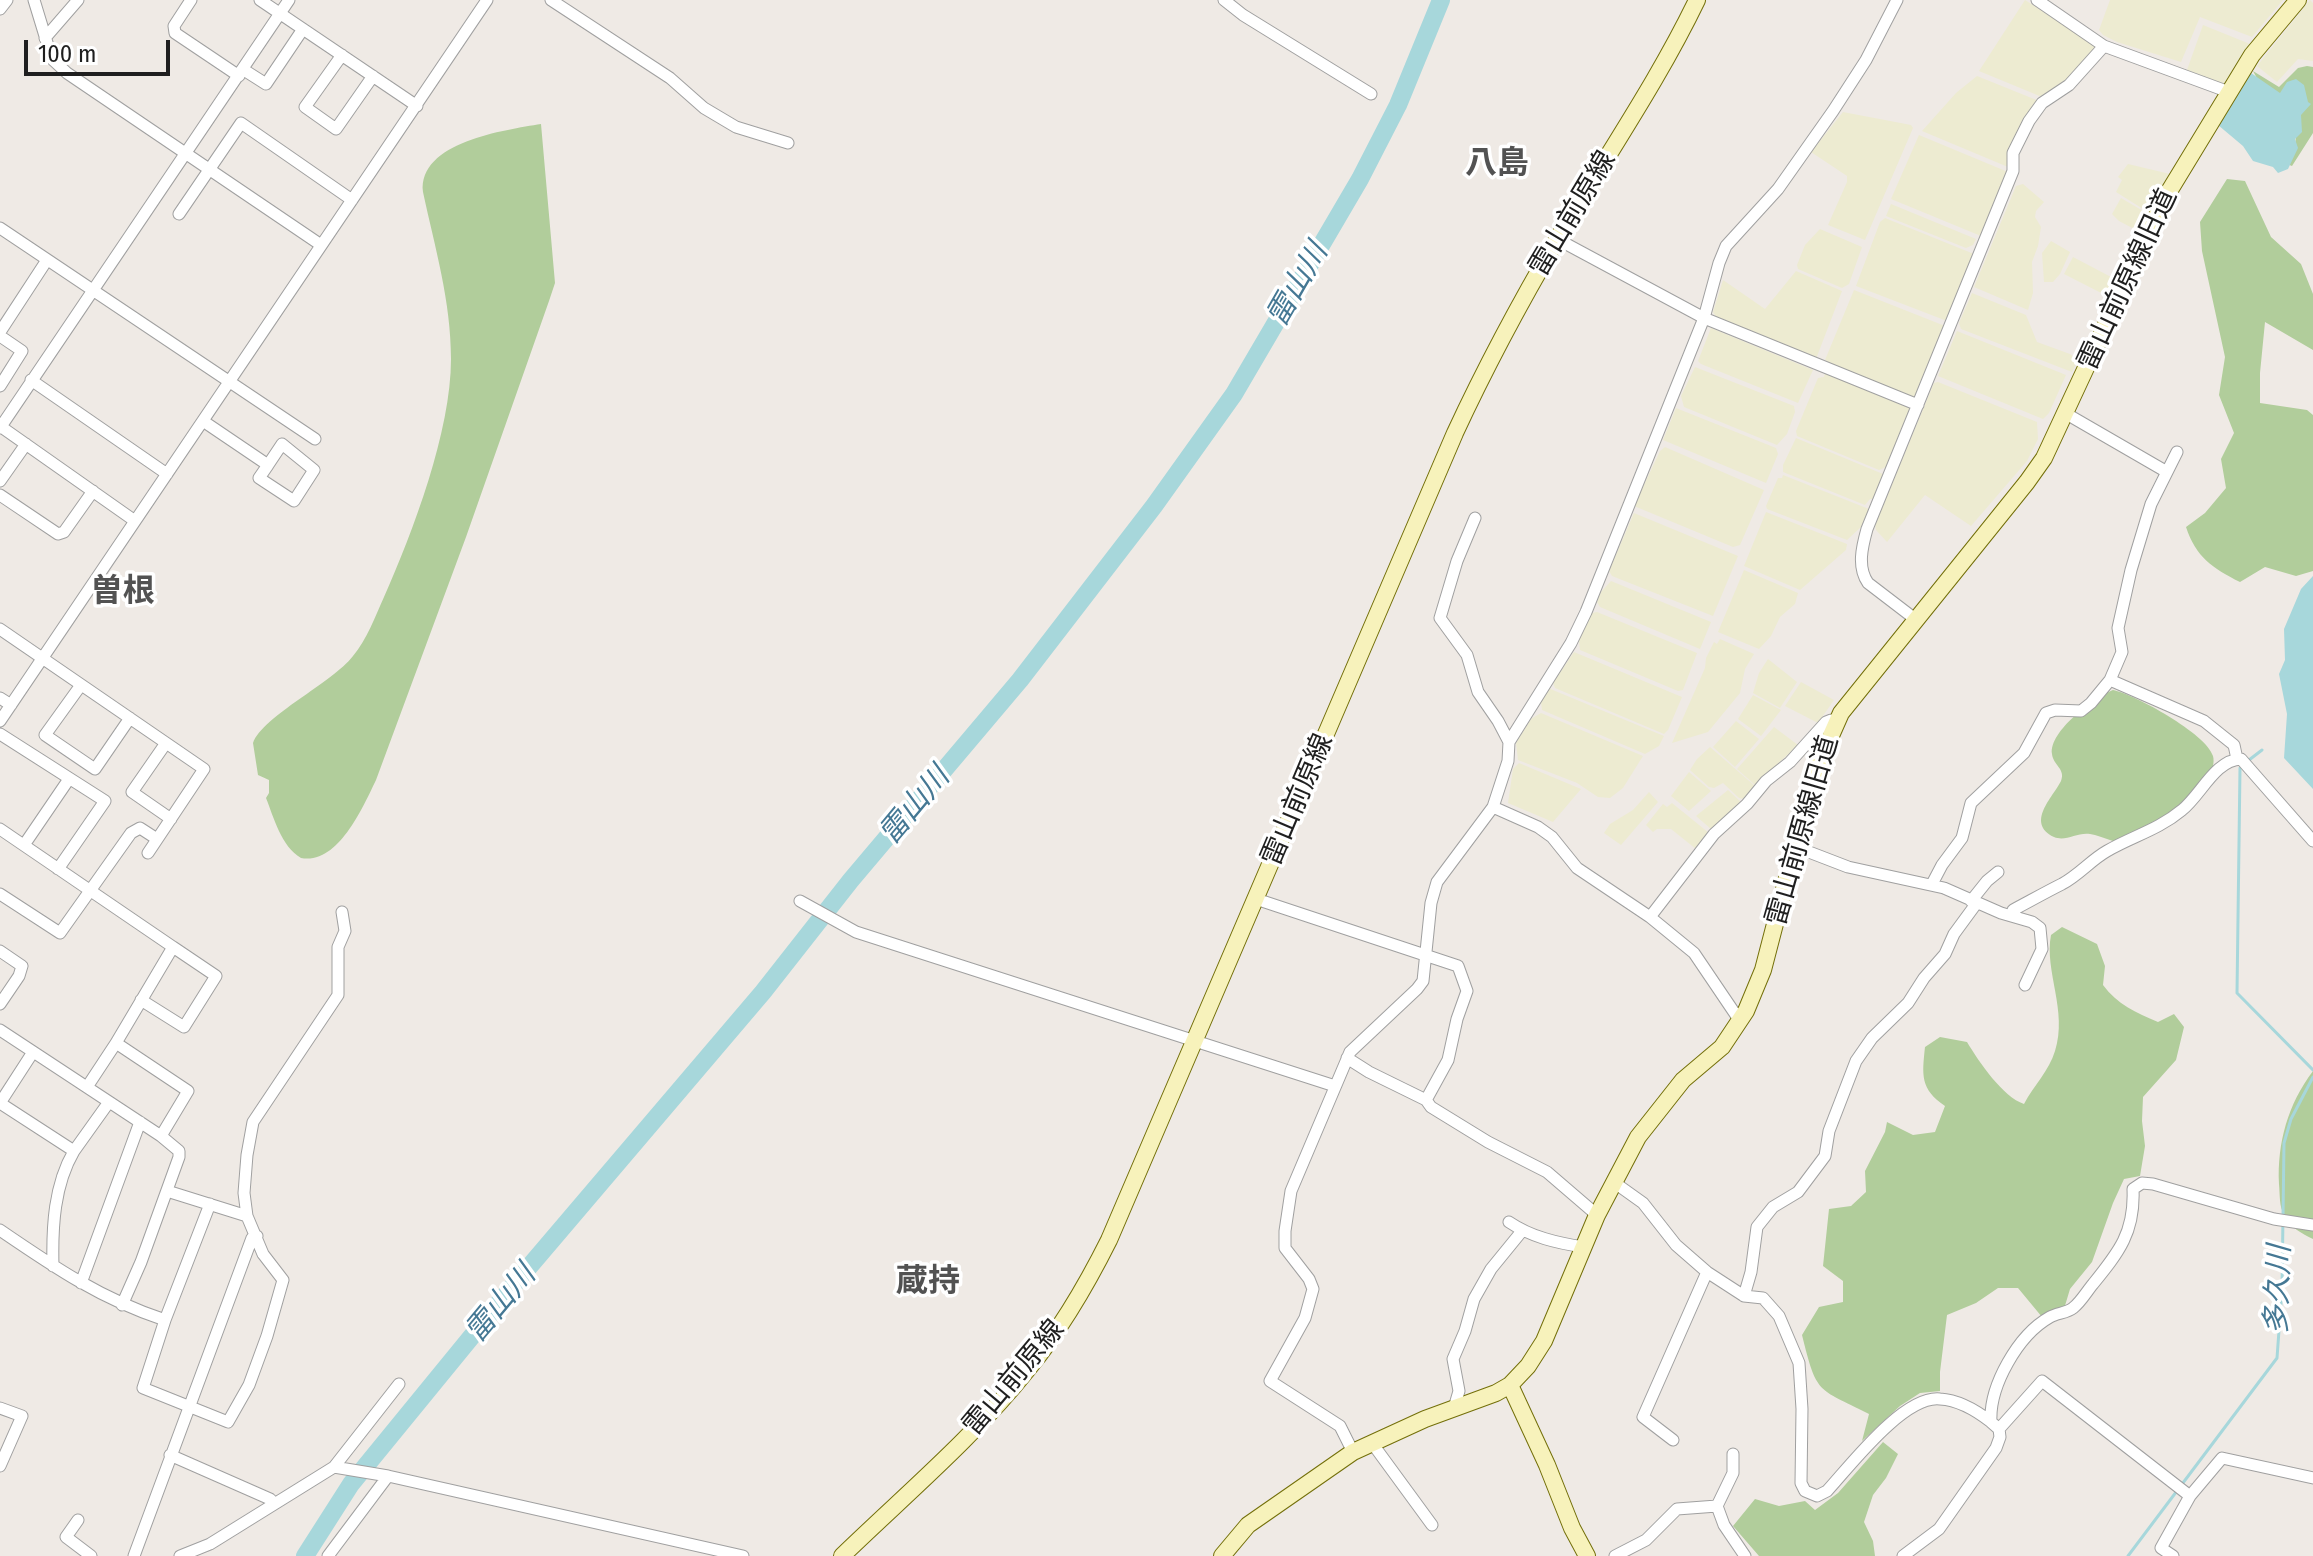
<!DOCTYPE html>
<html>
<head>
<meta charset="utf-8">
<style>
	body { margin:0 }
	#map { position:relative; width:2313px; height:1556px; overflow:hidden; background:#efeae5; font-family:"Fira Sans Condensed",sans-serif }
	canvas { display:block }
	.scale { position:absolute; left:24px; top:40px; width:146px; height:36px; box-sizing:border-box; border:4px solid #1f1f1f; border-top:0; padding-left:10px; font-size:24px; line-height:28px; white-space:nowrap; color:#1f1f1f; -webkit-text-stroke:6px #fff; paint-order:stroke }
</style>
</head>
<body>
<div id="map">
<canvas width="2313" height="1556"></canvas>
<div class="scale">100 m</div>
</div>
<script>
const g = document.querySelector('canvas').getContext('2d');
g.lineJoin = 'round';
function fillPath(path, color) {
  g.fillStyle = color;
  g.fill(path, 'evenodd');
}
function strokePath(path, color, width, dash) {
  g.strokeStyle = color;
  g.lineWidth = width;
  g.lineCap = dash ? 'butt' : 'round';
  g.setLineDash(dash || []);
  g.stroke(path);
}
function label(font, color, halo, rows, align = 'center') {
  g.font = font + ' "Fira Sans Condensed","Noto Sans JP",sans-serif';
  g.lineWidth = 7;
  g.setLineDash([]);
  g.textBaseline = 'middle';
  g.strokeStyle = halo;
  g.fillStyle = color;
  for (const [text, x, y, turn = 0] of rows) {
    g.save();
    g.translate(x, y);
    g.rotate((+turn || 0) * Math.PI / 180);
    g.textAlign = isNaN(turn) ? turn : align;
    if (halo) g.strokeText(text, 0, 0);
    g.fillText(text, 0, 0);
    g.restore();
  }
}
fillPath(new Path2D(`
	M 2025,0 L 2095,45 L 2092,53 L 2066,84 L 2042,97 L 1979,71 Z
	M 2110,0 L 2283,0 L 2252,37 L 2200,17 L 2181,62 L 2117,42 L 2103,35 L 2099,30 Z
	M 2310,0 L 2313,3 L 2313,61 L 2298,59 L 2277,82 L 2257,66 Z
	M 2203,25 L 2250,44 L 2227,85 L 2187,70 Z
	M 1977,76 L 2039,101 L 2008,167 L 1922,131 L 1956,93 Z
	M 1843,112 L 1911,125 L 1913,128 L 1865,240 L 1828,225 L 1847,182 L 1847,176 L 1811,152 Z
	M 1919,135 L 2008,172 L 1981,236 L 1891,199 Z
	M 2128,164 L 2170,174 L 2151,214 L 2116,192 L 2122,180 L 2118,177 Z
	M 2023,184 L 2044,202 L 2036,211 L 2035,217 L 2041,227 L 2038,246 L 2032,262 L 2033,293 L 2028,310 L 1974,287 L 2016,186 Z
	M 2121,198 L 2150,215 L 2144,228 L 2138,231 L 2119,221 L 2112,214 Z
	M 1891,204 L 1976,239 L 1973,245 L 1966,248 L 1886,216 Z
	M 1885,218 L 1974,254 L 1947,321 L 1856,286 L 1880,222 Z
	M 1820,229 L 1862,247 L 1849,284 L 1842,288 L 1798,269 L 1797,265 L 1805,245 Z
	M 2051,241 L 2070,252 L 2060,274 L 2053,282 L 2044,282 L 2042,253 Z
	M 2073,257 L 2113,278 L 2113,282 L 2117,285 L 2111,298 L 2064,274 Z
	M 1796,271 L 1842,291 L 1816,359 L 1716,317 L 1713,312 L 1723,280 L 1765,309 Z
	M 1854,290 L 1945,326 L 1915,401 L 1837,368 L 1825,360 Z
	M 1972,293 L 2026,315 L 2037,342 L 2070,354 L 2078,360 L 2072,372 L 1961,329 L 1959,323 Z
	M 1711,328 L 1813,370 L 1798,403 L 1701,364 L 1698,361 Z
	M 1957,331 L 2066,375 L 2049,413 L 2043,419 L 1938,376 Z
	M 1695,367 L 1794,406 L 1795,412 L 1787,434 L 1777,445 L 1684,407 L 1681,396 Z
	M 1825,373 L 1909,406 L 1910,410 L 1888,466 L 1879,470 L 1797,436 L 1796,431 L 1818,378 L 1824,377 Z
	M 1938,382 L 2037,422 L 2038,439 L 2027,461 L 1971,526 L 1925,495 L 1887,542 L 1876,530 L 1875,525 L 1934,383 Z
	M 1676,408 L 1776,448 L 1778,454 L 1766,483 L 1663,440 Z
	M 1796,438 L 1883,474 L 1873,499 L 1870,499 L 1865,505 L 1783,472 L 1783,465 Z
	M 1665,447 L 1764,490 L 1740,545 L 1733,547 L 1634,506 L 1660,451 Z
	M 1783,475 L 1869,509 L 1861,527 L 1847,540 L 1767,509 L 1766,506 L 1778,478 L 1782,478 Z
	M 1766,512 L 1847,544 L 1846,550 L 1800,590 L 1744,566 Z
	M 1634,513 L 1738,556 L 1713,616 L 1612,576 L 1609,571 Z
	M 1744,570 L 1798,593 L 1795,604 L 1780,617 L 1771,636 L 1759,649 L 1718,632 Z
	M 1611,581 L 1711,622 L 1700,649 L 1600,607 L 1597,602 L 1601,592 Z
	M 1597,612 L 1697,653 L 1683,690 L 1678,691 L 1580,650 L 1579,640 L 1592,613 Z
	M 1720,639 L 1754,654 L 1745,669 L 1740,693 L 1708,732 L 1672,743 L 1705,668 L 1706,658 L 1714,642 L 1717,644 Z
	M 1574,652 L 1682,697 L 1668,730 L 1664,734 L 1555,688 L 1553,683 Z
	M 1768,659 L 1797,682 L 1780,708 L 1753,693 L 1759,673 Z
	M 1801,682 L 1834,700 L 1818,723 L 1785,706 Z
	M 1548,688 L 1664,736 L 1659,746 L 1645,754 L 1542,710 L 1541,702 Z
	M 1753,695 L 1781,710 L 1761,736 L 1738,719 Z
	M 1541,713 L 1643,756 L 1623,788 L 1610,798 L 1598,797 L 1577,783 L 1518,760 L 1516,743 L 1531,719 Z
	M 1736,721 L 1759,739 L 1735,767 L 1713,747 Z
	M 1774,727 L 1798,745 L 1755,785 L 1737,769 Z
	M 1710,747 L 1755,786 L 1744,799 L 1739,798 L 1723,783 L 1714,788 L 1709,787 L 1690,770 L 1697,759 Z
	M 1519,763 L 1581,789 L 1553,822 L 1508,803 L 1513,769 Z
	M 1689,772 L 1711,791 L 1689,811 L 1671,796 Z
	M 1728,790 L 1742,803 L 1711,829 L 1696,816 Z
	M 1649,792 L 1658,802 L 1621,845 L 1604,833 L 1610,824 L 1633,810 Z
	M 1672,803 L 1709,833 L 1696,849 L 1671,829 L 1657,829 L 1653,832 L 1646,825 L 1663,804 L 1667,807 Z`), '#edebd1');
fillPath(new Path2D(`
	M 2307,66 L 2313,67 L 2313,133 L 2292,166 L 2287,164 L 2295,147 L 2296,135 L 2282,97 L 2259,82 L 2253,71 L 2279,87 L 2298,68 Z
	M 541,124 L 555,283 L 549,301 L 466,537 L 376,780 C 363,807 338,865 301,858 C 281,846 274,818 266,798 L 269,793 L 269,780 L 258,775 L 253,743 C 263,716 332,683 353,656 C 367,639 375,617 384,597 C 413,532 451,431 451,359 C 451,301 435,248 423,192 C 418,142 505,130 541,124 Z
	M 2227,179 L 2245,181 L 2271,237 L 2301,264 L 2313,294 L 2313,350 L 2265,322 L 2260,373 L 2260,403 L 2307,410 L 2313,415 L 2313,571 L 2296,576 L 2265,567 L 2240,582 C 2212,568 2196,557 2186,527 L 2205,513 L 2226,488 L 2221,459 L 2234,433 L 2219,395 L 2225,357 L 2202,251 L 2200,222 Z
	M 2113,690 C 2134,694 2207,734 2213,756 C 2220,782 2162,836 2137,842 C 2118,847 2107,837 2090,834 C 2077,832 2066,842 2054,837 C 2025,823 2053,797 2061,781 C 2066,769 2053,765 2052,754 C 2049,731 2094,698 2113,690 Z
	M 2062,927 L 2097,944 L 2105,966 L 2103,985 C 2117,1004 2136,1013 2158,1022 L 2174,1014 L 2184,1027 L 2176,1060 L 2143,1097 L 2142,1121 L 2145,1146 L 2140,1176 L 2124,1179 L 2113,1203 L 2092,1262 L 2070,1289 L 2064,1309 L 2042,1317 L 2018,1288 L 1998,1288 L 1976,1303 L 1947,1315 L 1940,1372 L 1940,1391 L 1920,1393 L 1900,1406 L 1862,1441 L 1869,1414 C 1816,1387 1817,1395 1802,1335 L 1819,1307 L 1843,1302 L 1843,1281 L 1823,1266 L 1829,1209 L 1851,1206 L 1866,1192 L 1865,1171 L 1885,1132 L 1887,1122 L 1913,1135 L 1935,1132 L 1945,1106 C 1920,1089 1922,1075 1925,1047 L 1940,1037 L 1967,1042 C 1979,1062 2003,1097 2024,1104 C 2034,1085 2049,1071 2055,1051 C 2068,1011 2044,971 2051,935 Z
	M 2313,1071 L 2313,1239 C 2302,1234 2290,1227 2284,1215 C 2279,1206 2280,1195 2279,1184 C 2277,1143 2288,1104 2313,1071 Z
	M 1883,1442 L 1898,1454 L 1886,1478 L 1873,1495 L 1864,1522 L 1873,1541 L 1875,1556 L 1759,1556 L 1733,1526 L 1755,1499 L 1779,1506 L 1805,1501 L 1815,1510 L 1838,1493 Z`), '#b1cd9b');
fillPath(new Path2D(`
	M 2251,73 L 2280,93 L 2287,82 L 2296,79 L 2304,85 L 2308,102 L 2311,104 L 2301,115 L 2302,132 L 2295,139 L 2298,148 L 2288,169 L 2278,173 L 2273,167 L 2253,161 L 2243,146 L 2218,125 Z
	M 2313,576 L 2313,789 L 2284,758 L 2287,714 L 2279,674 L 2285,660 L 2284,629 L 2301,589 Z`), '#a7d7db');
strokePath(new Path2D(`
	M 2249,760 L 2262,750
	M 2243,765 L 2240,768 L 2237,993 L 2313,1070
	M 2128,1556 L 2277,1358 L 2282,1289 L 2284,1143 L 2291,1119 L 2313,1077`), '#a7d7db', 3);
strokePath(new Path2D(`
	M 305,1556 L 351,1484 L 517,1281 L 763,992 L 851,880 L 1020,680 L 1154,506 L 1234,394 L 1360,179 L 1398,105 L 1441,0`), '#a7d7db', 18);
const street = new Path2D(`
	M 34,0 L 52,59 L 67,73 L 321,245
	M 191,0 L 174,26 L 175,33 L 239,76
	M 260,0 L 417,106
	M 551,0 L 670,78 L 704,108 L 736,127 L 788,143
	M 1224,0 L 1243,15 L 1371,94
	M 2037,0 L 2104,46 L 2229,92
	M 0,9 L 7,0
	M 45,38 L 78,0
	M 342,55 L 305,107 L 336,129 L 373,76
	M 244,70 L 266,84 L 303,29
	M 179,214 L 241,123 L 352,200
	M 0,228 L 315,439
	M 1557,239 L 1704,318 L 1918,405
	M 0,332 L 47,260
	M 0,336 L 22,351 L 0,386
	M 31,380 L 167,474
	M 2065,413 L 2167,472
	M 203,421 L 268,465 L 259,478 L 294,501 L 314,470 L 282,444 L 268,465
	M 0,426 L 135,521
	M 0,428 L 289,0
	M 0,481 L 26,444
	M 0,495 L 58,534 L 64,532 L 93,491
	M 1915,619 L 1868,583 C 1857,567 1862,547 1867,529 L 2013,171 L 2013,153 L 2029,121 L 2042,103 L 2069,85 L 2104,46
	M 0,629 L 204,769 L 148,853
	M 2110,680 L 2204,721 L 2234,745 L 2237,759
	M 81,685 L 45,735 L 95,769 L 130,718
	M 0,698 L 11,705
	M 0,721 L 487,0
	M 0,734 L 105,801 L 58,869
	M 1509,742 L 1571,643 L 1586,612 L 1704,318 L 1719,263 L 1726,246 L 1778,189 L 1833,111 L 1866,60 L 1897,0
	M 166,743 L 132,792 L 171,819
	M 1493,807 L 1538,827 L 1552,837 L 1577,868 L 1650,917 L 1694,953 L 1740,1021
	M 0,829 L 173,947
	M 24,845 L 69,779
	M 1796,847 L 1848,867 L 1944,888 L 2001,913 L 2032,922 L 2040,928 L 2042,949 L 2025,985
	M 1932,884 L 1942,865 L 1962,838 L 1971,803 L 2024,753 L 2046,713 L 2055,710 L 2081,711 L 2091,703 L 2110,680 L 2122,652 L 2118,628 L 2131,570 L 2151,504 L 2177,452
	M 0,894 L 60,933 L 131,833 L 140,828 L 157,839
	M 1256,899 L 1458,966 L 1467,991 L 1457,1019 L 1448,1060 L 1426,1100 L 1431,1107 L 1488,1142 L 1547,1172 L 1597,1215
	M 800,901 L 856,932 L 1335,1086
	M 1971,901 L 1987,881 L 1998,872
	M 2012,916 L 2013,910 C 2030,901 2046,892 2062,884 C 2079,875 2091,860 2107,851 C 2133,836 2158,830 2182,810 C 2201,795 2215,760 2241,759 L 2313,841
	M 1650,917 L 1714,834 L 1747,804 L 1766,781 L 1790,762 L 1826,722 L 1831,720 L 1835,723
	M 0,951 L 22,966 L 19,976 L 0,1004
	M 0,1030 L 161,1136 L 179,1151 L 179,1157 L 141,1262 L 122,1305
	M 116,1043 L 173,947 L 216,976 L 184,1027 L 141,1000
	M 33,1052 L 0,1103 L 74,1151 C 54,1185 52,1227 53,1266
	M 1347,1058 L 1369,1072 L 1426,1100
	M 87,1087 L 116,1043 L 188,1091 L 161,1136
	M 74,1151 L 109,1102
	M 1615,1183 L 1643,1203 L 1676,1245 L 1707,1272 L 1744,1296 L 1763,1298 L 1779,1316 L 1799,1363 L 1802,1409 L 1801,1483 L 1805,1491 L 1817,1496 L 1827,1491 C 1850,1466 1904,1395 1940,1399 C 1958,1400 1977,1411 1991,1422
	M 167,1191 L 247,1216
	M 210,1204 L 165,1320 L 143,1388 L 228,1422 L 249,1385 L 267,1336 L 283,1280 L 263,1254 L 247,1216 L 244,1193 L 247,1155 L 253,1122 L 338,995 L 338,947 L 345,931 L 342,912
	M 1509,1222 C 1531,1237 1557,1243 1584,1247
	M 0,1230 C 54,1267 101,1299 165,1320
	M 81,1283 L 140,1122
	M 1744,1296 L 1751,1272 L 1757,1227 L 1773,1207 L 1798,1192 L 1825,1156 L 1829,1131 L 1856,1061 L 1872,1038 L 1908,1003 L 1924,978 L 1945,954 L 1954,934 L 1976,904
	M 0,1408 L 22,1416 L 0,1466
	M 1454,1408 L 1459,1391 L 1453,1359 L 1465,1331 L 1474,1299 L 1491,1269 L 1522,1231
	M 1999,1429 L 1991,1422 C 1989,1386 2018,1335 2050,1317 C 2057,1313 2067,1313 2073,1308 C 2081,1302 2087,1291 2093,1284 C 2119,1252 2135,1232 2133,1189 L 2142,1183 L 2153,1184 L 2274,1219 L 2313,1225
	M 1673,1440 L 1643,1417 L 1707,1272
	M 1372,1443 L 1432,1525
	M 1353,1452 L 1340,1426 L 1270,1381 L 1305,1318 L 1313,1289 L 1309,1279 L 1285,1248 L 1285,1231 L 1291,1191 L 1350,1052 L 1417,989 L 1423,981 L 1431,903 L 1437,882 L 1493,807 L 1508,761 L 1509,742 L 1498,721 L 1478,692 L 1467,655 L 1440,618 L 1457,561 L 1475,518
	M 170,1455 L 270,1499 L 274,1503
	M 334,1467 L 388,1476 L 743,1556
	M 1717,1506 L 1724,1525 L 1745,1556
	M 78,1520 L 66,1537 L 91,1556
	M 134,1556 L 252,1238 L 257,1236
	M 180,1556 L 210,1544 L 334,1467 L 399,1384
	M 328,1556 L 388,1476
	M 1615,1556 L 1646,1540 L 1677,1509 L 1717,1506 L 1733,1473 L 1733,1454
	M 1903,1556 L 1939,1529 L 1996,1448 L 2000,1437 L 1999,1429 L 2042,1381 L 2190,1496
	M 2173,1556 L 2161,1548 L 2190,1496 L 2222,1458 L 2313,1478`);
const secondary = new Path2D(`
	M 1510,1385 L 1547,1465 L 1572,1528 L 1587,1556
	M 842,1556 C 905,1495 974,1437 1028,1369 C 1061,1329 1086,1286 1109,1240 L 1455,433 C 1486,366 1521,301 1558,238 C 1604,159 1657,83 1697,0
	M 1222,1556 L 1248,1525 L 1353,1452 L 1425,1419 L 1496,1393 L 1510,1385 L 1528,1366 L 1544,1341 L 1597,1215 L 1638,1137 L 1683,1080 L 1722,1047 L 1746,1011 L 1763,970 L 1814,774 L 1841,713 L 2027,482 L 2044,458 L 2165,198 L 2252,55 L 2298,0`);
strokePath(street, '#a0a0a0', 13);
strokePath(secondary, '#736f09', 18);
strokePath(street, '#fff', 11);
strokePath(secondary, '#f7f2bb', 16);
label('28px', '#1f1f1f', '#fff', [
	["雷山前原線",1573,214,-59],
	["雷山前原線旧道",2128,280,-65],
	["雷山前原線",1298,800,-67],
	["雷山前原線旧道",1803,831,-74],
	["雷山前原線",1014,1378,-50]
]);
label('italic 30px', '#457894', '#fff', [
	["雷山川",1298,285,-60],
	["雷山川",915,806,-50],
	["多久川",2279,1290,-88],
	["雷山川",501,1304,-50]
]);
label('bold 32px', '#525252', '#fff', [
	["八島",1497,164],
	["曽根",123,592],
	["蔵持",928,1282]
]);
</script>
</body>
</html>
